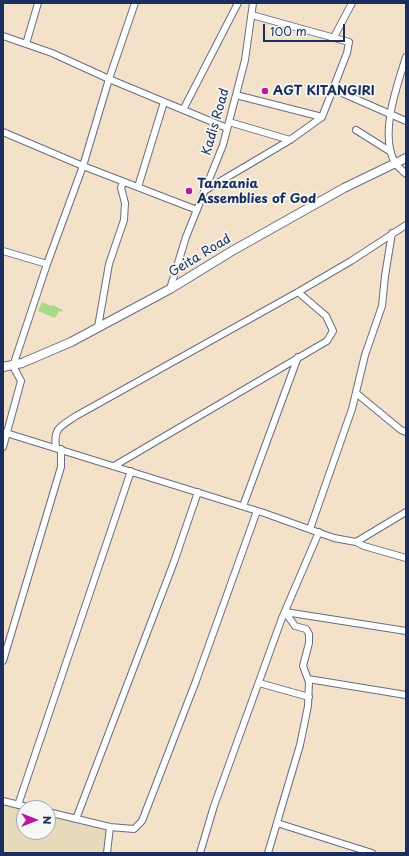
<!DOCTYPE html>
<html>
<head>
<meta charset="utf-8">
<style>
	body { margin:0 }
	#map { position:relative; width:409px; height:856px; overflow:hidden; background:#f3e1c9; font-family:"Playpen Sans",sans-serif }
	canvas { display:block }
	.frame { position:absolute; inset:0; border:4px solid #1b2f5e; pointer-events:none }
	.north { position:absolute; left:16px; top:800px; width:40px; height:40px; box-sizing:border-box; background:#f6f6f2; border:1px solid #9ea6b7; border-radius:50%; rotate:90deg; font-size:11px; font-weight:700; line-height:16px; text-align:center; color:#1b2f5e }
	.north::after { content:''; display:block; margin:auto; width:14px; height:18px; background:#b5179e; clip-path:polygon(50% 0,100% 100%,50% 72%,0 100%) }
	.scale { position:absolute; left:263px; top:24px; width:82px; height:18px; box-sizing:border-box; border:2px solid #1b2f5e; border-top:0; padding-left:5px; font-size:12px; line-height:14px; white-space:nowrap; color:#1b2f5e; -webkit-text-stroke:3px #f6f6f2; paint-order:stroke }
</style>
</head>
<body>
<div id="map">
<canvas width="409" height="856"></canvas>
<div class="frame"></div>
<div class="north">N</div>
<div class="scale">100 m</div>
</div>
<script>
const g = document.querySelector('canvas').getContext('2d');
g.lineJoin = 'round';
function fillPath(path, color) {
  g.fillStyle = color;
  g.fill(path, 'evenodd');
}
function strokePath(path, color, width, dash) {
  g.strokeStyle = color;
  g.lineWidth = width;
  g.lineCap = dash ? 'butt' : 'round';
  g.setLineDash(dash || []);
  g.stroke(path);
}
function label(font, color, halo, rows, align = 'center') {
  g.font = font + ' "Playpen Sans",sans-serif';
  g.lineWidth = 3.5;
  g.setLineDash([]);
  g.textBaseline = 'middle';
  g.strokeStyle = halo;
  g.fillStyle = color;
  for (const [text, x, y, turn = 0] of rows) {
    g.save();
    g.translate(x, y);
    g.rotate((+turn || 0) * Math.PI / 180);
    g.textAlign = isNaN(turn) ? turn : align;
    if (halo) g.strokeText(text, 0, 0);
    g.fillText(text, 0, 0);
    g.restore();
  }
}
fillPath(new Path2D(`
	M 3,804 L 24,810 L 24,832 L 48,832 L 48,816 L 111,832 L 106,853 L 3,853 Z`), '#e6daba');
fillPath(new Path2D(`
	M 42,302 L 51,306 L 52,305 L 63,310 L 62,312 L 59,311 L 55,318 L 38,311 Z`), '#a9d987');
const minor = new Path2D(`
	M 3,36 L 52,53 L 109,79 L 227,128
	M 334,37 L 352,3
	M 26,44 L 38,3
	M 406,57 C 397,86 379,134 395,163 C 398,167 403,171 406,174
	M 333,89 L 406,121
	M 236,95 L 322,117
	M 183,110 L 238,3
	M 229,122 L 290,140
	M 356,130 L 391,152
	M 3,132 L 83,166 L 197,210
	M 138,187 L 164,102
	M 204,191 L 290,140 L 322,117 L 347,53 L 349,42 L 252,15
	M 3,251 L 47,264
	M 170,289 L 186,237 L 223,145 L 245,60 L 253,3
	M 98,327 L 109,264 L 124,220 L 125,203 L 121,188 L 123,182
	M 356,393 L 401,430 L 406,432
	M 3,432 L 264,513 L 334,538 L 356,542 L 364,546 L 406,558
	M 3,447 L 21,381 L 13,366 L 47,264 L 83,166 L 109,79 L 135,3
	M 56,447 C 53,428 61,426 76,416 L 298,292 L 351,261 L 406,225
	M 114,466 L 327,341 L 333,331 L 326,316 L 298,292
	M 243,506 L 298,357
	M 310,529 L 352,409 L 365,355 L 382,306 L 385,276 L 392,233
	M 356,542 L 406,512
	M 285,612 L 406,631
	M 3,661 L 61,467 L 61,449
	M 308,679 L 406,695
	M 259,683 L 309,697
	M 3,801 L 31,808
	M 18,805 L 131,471
	M 48,812 L 110,827 L 134,829 L 142,821 L 196,681 L 257,511
	M 76,819 L 174,562 L 198,492
	M 277,823 L 372,853
	M 107,853 L 110,827
	M 200,853 L 214,806 L 282,618 L 319,532
	M 268,853 L 300,745 L 308,706 L 309,682 L 303,666 L 309,643 L 309,634 L 306,629 L 295,626 L 285,612`);
const secondary = new Path2D(`
	M 3,367 L 22,363 L 71,342 L 170,289 L 232,251 L 344,188 L 406,158`);
strokePath(minor, '#676d83', 8);
strokePath(secondary, '#676d83', 10);
strokePath(minor, '#fff', 6);
strokePath(secondary, '#fff', 8);
for (const [x, y, r, color] of [
	[265,91,4,"#b5179e"],
	[189,191,4,"#b5179e"]
]) {
  const dot = new Path2D();
  dot.arc(x, y, r, 0, 2 * Math.PI);
  g.fillStyle = color;
  g.fill(dot);
  strokePath(dot, '#f6f6f2', 1.5);
}
label('bold 13px', '#1b2f5e', '#f6f6f2', [
	["AGT KITANGIRI",273,91],
	["Tanzania",197,184],
	["Assemblies of God",197,199]
], 'left');
label('13px', '#1b2f5e', '#f6f6f2', [
	["Kadis Road",216,122,-74],
	["Geita Road",200,256,-31]
]);
</script>
</body>
</html>
